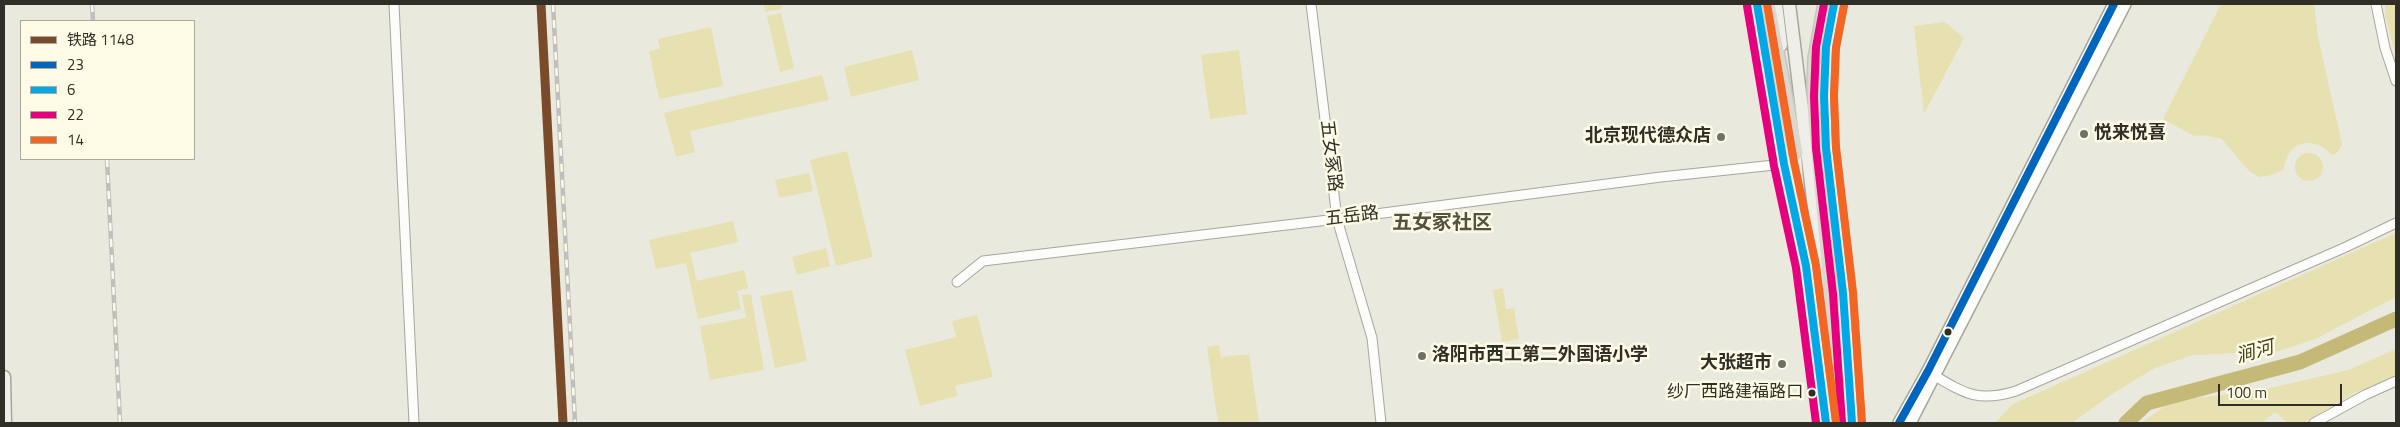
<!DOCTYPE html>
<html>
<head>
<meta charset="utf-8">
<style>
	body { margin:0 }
	#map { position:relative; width:2400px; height:427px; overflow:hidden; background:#eae9de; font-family:"Titillium Web","Noto Sans SC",sans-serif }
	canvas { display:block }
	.frame { position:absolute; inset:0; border:5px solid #302f27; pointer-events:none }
	.legend { position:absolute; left:20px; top:20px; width:175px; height:140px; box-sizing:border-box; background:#fdfae5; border:1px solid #aba999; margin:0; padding:6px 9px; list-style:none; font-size:15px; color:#302f27 }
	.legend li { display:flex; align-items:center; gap:10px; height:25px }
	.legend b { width:25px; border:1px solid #aba999 }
	.scale { position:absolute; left:2218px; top:384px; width:124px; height:22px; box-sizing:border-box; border:2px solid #302f27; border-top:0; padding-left:6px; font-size:15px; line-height:18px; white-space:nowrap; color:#302f27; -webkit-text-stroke:4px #fdfae5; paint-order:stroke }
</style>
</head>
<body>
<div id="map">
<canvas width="2400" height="427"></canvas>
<div class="frame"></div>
<ul class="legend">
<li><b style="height:6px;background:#7a4b2a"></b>铁路 1148</li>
<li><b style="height:6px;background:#0065bd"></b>23</li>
<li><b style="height:6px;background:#02a8e5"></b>6</li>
<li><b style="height:6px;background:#e5007d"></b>22</li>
<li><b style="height:6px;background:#f26522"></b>14</li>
</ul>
<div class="scale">100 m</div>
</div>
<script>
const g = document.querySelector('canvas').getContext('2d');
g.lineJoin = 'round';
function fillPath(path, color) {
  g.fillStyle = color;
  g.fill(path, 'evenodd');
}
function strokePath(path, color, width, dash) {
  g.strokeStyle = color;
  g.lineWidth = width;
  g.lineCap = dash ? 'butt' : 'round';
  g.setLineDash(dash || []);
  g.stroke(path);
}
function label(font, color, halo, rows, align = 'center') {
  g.font = font + ' "Titillium Web","Noto Sans SC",sans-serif';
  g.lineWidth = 5;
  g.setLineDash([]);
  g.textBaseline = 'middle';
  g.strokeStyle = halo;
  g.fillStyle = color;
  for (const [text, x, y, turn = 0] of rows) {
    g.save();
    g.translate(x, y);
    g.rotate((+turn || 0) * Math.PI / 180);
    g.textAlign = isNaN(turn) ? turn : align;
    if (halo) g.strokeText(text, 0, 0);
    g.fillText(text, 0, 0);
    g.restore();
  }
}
fillPath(new Path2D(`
	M 764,4 L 781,4 L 782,9 L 765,12 Z
	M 2221,4 L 2314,4 L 2318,37 L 2342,144 L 2338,152 L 2332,155 C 2314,135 2287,140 2284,169 L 2272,175 L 2259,177 L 2249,171 L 2222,139 L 2204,135 L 2194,136 L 2163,119 Z
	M 2385,4 L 2396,4 L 2396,56 L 2385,15 Z
	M 781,13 L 794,68 L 780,72 L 767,16 Z
	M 1945,22 L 1964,38 L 1924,114 L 1914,26 Z
	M 711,27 L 723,86 L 659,99 L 649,51 L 660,49 L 658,39 Z
	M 912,50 L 919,80 L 851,97 L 844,67 Z
	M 1239,50 L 1247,114 L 1210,119 L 1201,55 Z
	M 822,75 L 829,100 L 690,131 L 695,152 L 676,157 L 664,113 Z
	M 847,151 L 873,257 L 836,266 L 810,160 Z
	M2295 167a14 14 0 1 1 28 0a14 14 0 1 1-28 0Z
	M 809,173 L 813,191 L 779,198 L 775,180 Z
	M 733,221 L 738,242 L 690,253 L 697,281 L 744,270 L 748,288 L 737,291 L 741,309 L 698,319 L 686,263 L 656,269 L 649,240 Z
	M 2396,233 L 2396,297 L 2315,339 L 2279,351 L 2193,355 L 2155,368 L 2112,394 L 2072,423 L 1995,423 L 2013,404 Z
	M 826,248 L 830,266 L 797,275 L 792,257 Z
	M 1503,288 L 1506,309 L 1514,308 L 1519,339 L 1502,342 L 1493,290 Z
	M 792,290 L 807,361 L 775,368 L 760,296 Z
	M 751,294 L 764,370 L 710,380 L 700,326 L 746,318 L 742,295 Z
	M 977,315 L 993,377 L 955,386 L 957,396 L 920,406 L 905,350 L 956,337 L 952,321 Z
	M 1219,345 L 1221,357 L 1249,354 L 1259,423 L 1218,423 L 1207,347 Z
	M 2396,349 L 2396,376 L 2354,393 L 2303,423 L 2288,423 L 2275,412 L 2262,423 L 2141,423 L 2165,406 L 2188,399 L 2261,390 L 2292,383 L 2348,370 Z`), '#e7e0b0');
strokePath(new Path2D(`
	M 2126,423 L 2147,403 L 2300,362 L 2396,319`), '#c4b977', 15);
const minor = new Path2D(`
	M 394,4 L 414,423
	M 1311,4 L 1337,219 L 1372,338 L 1381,423
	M 2376,4 L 2385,48 L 2396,81
	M 957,282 L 983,261 L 1337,219 L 1661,177 L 1784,164
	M 1930,373 C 1964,393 1977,403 2016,391 L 2346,247 L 2396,223
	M 2314,423 L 2365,395 L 2396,381`);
const tertiary = new Path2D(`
	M 1899,423 L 1928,371 L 2114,4
	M 1910,423 L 2125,4`);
const secondary = new Path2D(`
	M 1757,4 L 1784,164 L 1806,266 L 1826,423
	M 1776,4 L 1781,45
	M 1789,4 L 1825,297
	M 1834,4 L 1826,47 L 1824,96 L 1826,148 L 1843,293 L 1852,423
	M 1794,145 L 1799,202
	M 4,377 L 5,423
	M 1836,394 L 1842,423`);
const trunk = new Path2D(`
	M 1767,4 L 1795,153
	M 1826,4 L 1816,58 L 1815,83 L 1816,120 L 1829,262 L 1837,402`);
strokePath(minor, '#a7a69d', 11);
strokePath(tertiary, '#a7a69d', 14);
strokePath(secondary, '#a7a69d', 15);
strokePath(trunk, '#c6c5c0', 18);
strokePath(minor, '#fcfcfa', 9);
strokePath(tertiary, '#fcfcfa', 11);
strokePath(secondary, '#efeee9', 12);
strokePath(trunk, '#dad8ce', 15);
const rail = new Path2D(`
	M 92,4 L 93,21
	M 553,4 L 575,423
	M 107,159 L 120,423`);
strokePath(rail, '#c0bfbd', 4.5);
strokePath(rail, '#fdfae5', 2.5, [8]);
strokePath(new Path2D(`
	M 1899,423 L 1928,371 L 2114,4`), '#0065bd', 8);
strokePath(new Path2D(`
	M 1757,4 L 1784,164 L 1806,266 L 1826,423
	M 1834,4 L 1826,47 L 1824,96 L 1826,148 L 1843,293 L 1852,423`), '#02a8e5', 8);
strokePath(new Path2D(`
	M 1824,4 L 1816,47 L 1814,96 L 1816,148 L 1833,294 L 1842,423
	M 1747,6 L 1774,166 L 1796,268 L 1816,423`), '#e5007d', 8);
strokePath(new Path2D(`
	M 1767,4 L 1794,162 L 1816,265 L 1836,422
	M 1844,6 L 1836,48 L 1834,96 L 1836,147 L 1853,292 L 1862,422`), '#f26522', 8);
strokePath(new Path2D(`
	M 541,4 L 563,423`), '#7a4b2a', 9);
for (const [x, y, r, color] of [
	[2084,134,5,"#717067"],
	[1721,137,5,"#717067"],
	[1948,332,4.5,"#302f27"],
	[1422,356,5,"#717067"],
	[1782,364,5,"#717067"],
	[1812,393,4.5,"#302f27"]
]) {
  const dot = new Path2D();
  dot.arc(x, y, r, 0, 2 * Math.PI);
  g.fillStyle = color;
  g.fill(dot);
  strokePath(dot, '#fdfae5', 2);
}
label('17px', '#302f27', '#fdfae5', [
	["纱厂西路建福路口",1803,393]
], 'right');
label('bold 18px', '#302f27', '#fdfae5', [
	["悦来悦喜",2094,134],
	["北京现代德众店",1711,137,"right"],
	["洛阳市西工第二外国语小学",1432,356],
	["大张超市",1772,364,"right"]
], 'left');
label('18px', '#302f27', '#fdfae5', [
	["五女冢路",1330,156,83],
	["五岳路",1352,217,-7]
]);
label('italic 19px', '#48421c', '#fdfae5', [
	["涧河",2255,353,-15]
]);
label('bold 20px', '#54513f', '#fdfae5', [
	["五女冢社区",1442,224]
]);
</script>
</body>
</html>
